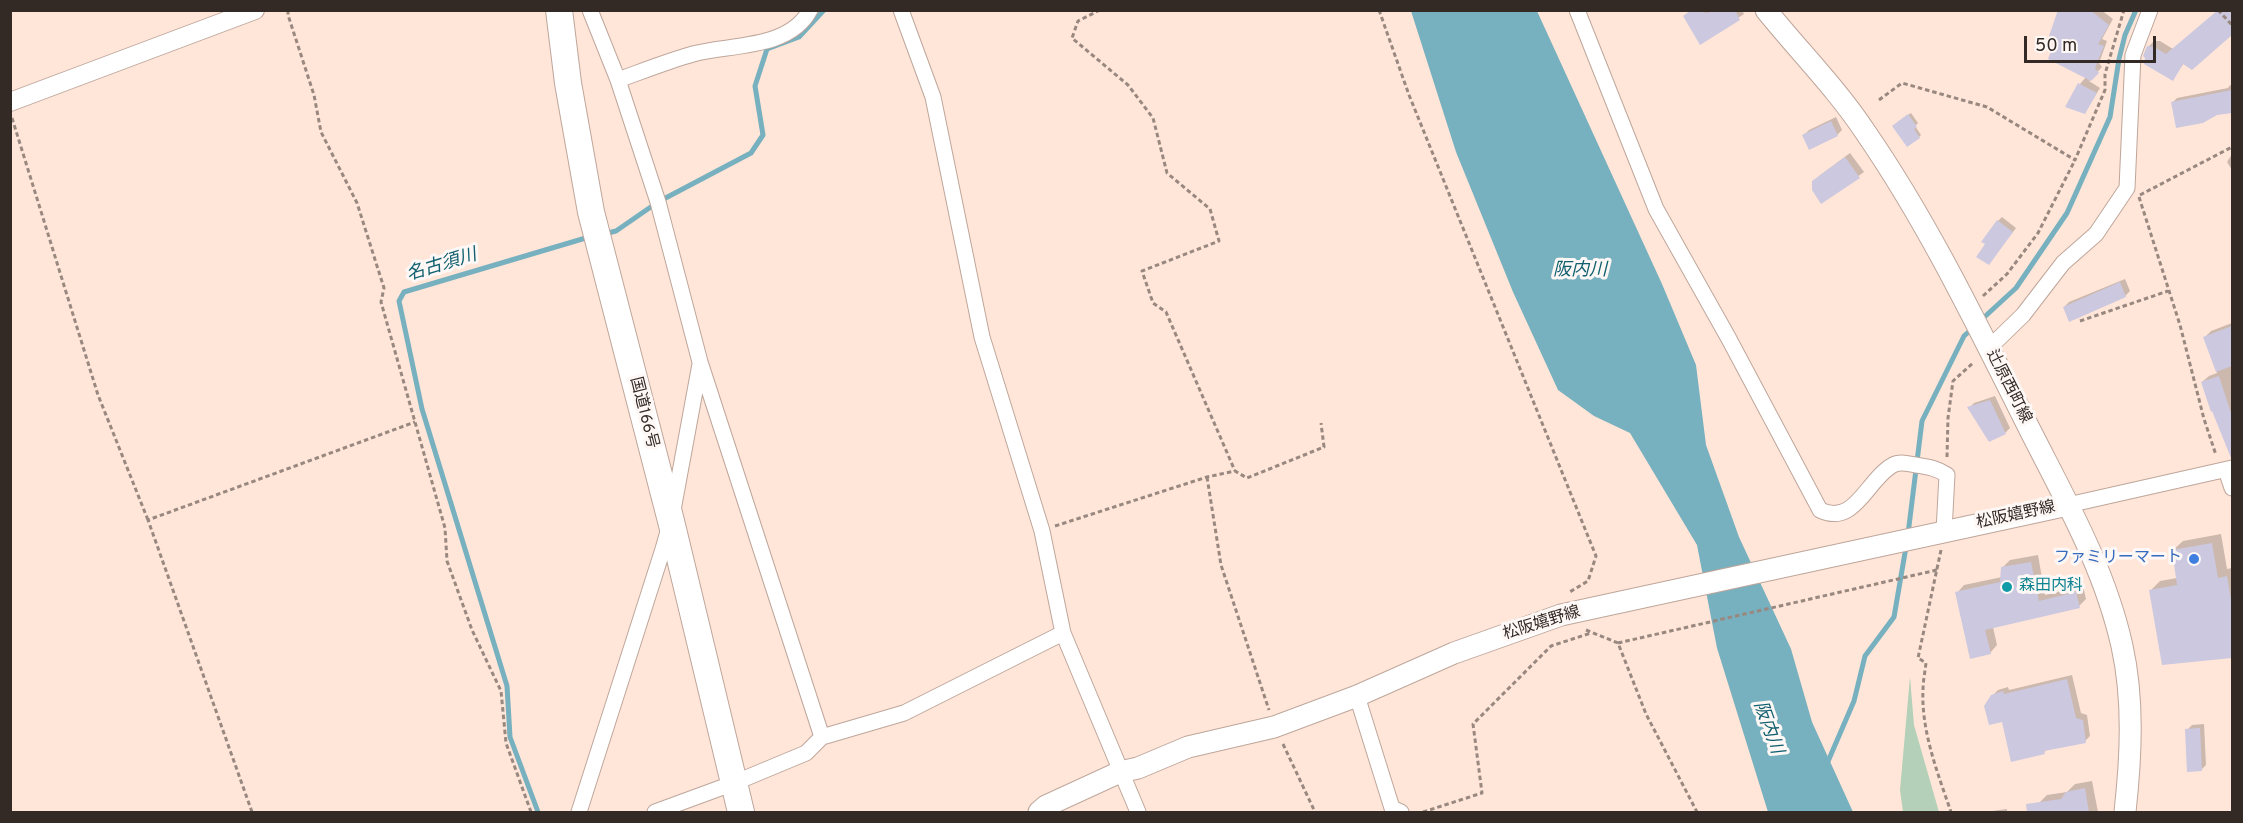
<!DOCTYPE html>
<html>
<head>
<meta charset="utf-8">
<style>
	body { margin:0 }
	#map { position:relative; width:2243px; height:823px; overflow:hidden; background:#ffe6d9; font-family:Overpass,sans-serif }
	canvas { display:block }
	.frame { position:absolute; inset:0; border:12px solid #332a25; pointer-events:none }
	.scale { position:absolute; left:2024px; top:36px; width:132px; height:27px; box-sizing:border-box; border:3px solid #332a25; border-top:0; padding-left:8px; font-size:18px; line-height:21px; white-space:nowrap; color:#332a25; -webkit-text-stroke:4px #fdf7f5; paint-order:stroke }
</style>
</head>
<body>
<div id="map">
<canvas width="2243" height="823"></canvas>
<div class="frame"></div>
<div class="scale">50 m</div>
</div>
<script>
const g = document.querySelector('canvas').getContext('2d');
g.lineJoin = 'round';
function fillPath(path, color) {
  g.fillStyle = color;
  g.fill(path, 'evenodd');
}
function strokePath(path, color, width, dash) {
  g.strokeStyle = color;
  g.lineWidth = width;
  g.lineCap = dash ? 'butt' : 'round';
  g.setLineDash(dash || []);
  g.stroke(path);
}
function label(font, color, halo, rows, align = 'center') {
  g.font = font + ' Overpass,"Noto Sans JP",sans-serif';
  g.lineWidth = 6;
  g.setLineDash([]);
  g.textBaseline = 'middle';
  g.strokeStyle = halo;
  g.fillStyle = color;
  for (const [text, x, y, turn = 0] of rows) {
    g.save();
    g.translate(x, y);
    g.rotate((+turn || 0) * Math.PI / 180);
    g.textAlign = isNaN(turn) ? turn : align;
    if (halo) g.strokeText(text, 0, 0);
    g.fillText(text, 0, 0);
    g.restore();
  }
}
fillPath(new Path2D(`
	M 1910,677 L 1914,725 L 1939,812 L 1903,812 L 1900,790 Z`), '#b4d0b8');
fillPath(new Path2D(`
	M 1411,11 L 1537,11 L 1662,284 L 1696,365 L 1706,445 L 1739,537 L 1791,649 L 1812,722 L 1853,812 L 1768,812 L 1717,648 L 1697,545 L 1630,433 L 1594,416 L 1558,390 L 1513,292 L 1456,152 Z`), '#77b0be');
fillPath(new Path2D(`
	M 1691,10 L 1742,10 L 1744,14 L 1700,43 Z
	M 2058,10 L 2101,10 L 2113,19 L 2102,39 L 2107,41 L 2099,63 L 2102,67 L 2089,81 L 2100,88 L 2085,112 L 2080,84 L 2086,77 L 2058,37 Z
	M 2219,10 L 2232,10 L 2232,14 L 2225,20 L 2232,29 L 2232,32 L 2184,63 L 2172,80 L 2148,47 L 2154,41 L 2160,41 L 2173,49 Z
	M 2230,85 L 2232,86 L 2232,112 L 2216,114 L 2172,103 L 2177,98 L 2228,88 Z
	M 1911,113 L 1918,123 L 1915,126 L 1921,135 L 1919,137 L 1896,124 Z
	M 1836,117 L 1842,130 L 1837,135 L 1804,135 L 1809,130 Z
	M 1850,153 L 1864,172 L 1822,202 L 1819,176 Z
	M 2232,154 L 2232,170 L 2227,162 Z
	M 2002,217 L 2016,228 L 1992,259 L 1998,221 Z
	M 2125,279 L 2130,291 L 2125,296 L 2064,307 L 2069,302 Z
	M 2232,323 L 2232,442 L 2227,444 L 2202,382 L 2209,376 L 2217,373 L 2205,337 L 2211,331 Z
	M 1995,396 L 2010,428 L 2005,433 L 1969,408 L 1974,403 Z
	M 2221,534 L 2227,569 L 2232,568 L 2232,657 L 2163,664 L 2151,590 L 2160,581 L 2177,578 L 2173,550 L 2183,541 Z
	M 2038,555 L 2045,595 L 2083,586 L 2086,599 L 2079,606 L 1993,627 L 1997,645 L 1990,653 L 1957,593 L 1964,585 L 2002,577 L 2002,568 L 2010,560 Z
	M 2072,675 L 2081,713 L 2087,715 L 2090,736 L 2085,741 L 2048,749 L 2044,752 L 2003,720 L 1992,696 L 1998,690 L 2008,687 L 2009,690 Z
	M 2204,724 L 2206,765 L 2201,770 L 2187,730 L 2192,725 Z
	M 2092,781 L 2098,812 L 2035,812 L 2039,803 L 2047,795 L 2067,792 L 2075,784 Z
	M 2007,809 L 2007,812 L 1991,812 L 1992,811 Z`), '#0003');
strokePath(new Path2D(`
	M 604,234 L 616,231 L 658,202 L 751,153 L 763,135 L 755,86 L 767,49 L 799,37 L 824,10
	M 1980,321 L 2016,288 L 2067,213 L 2110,117 L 2119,59 L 2125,35 L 2136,10
	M 1908,534 L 1922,421 L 1964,336 L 1973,328
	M 1826,766 L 1854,701 L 1865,656 L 1894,617 L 1906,547
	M 538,812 L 510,737 L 507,686 L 422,409 L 399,301 L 404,292 L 589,237`), '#77b0be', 5);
fillPath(new Path2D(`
	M 1691,10 L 1708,13 L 1711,10 L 1735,10 L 1740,20 L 1700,45 L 1683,16 Z
	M 2058,10 L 2090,10 L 2109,25 L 2098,44 L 2104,46 L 2095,68 L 2099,73 L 2091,81 L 2048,59 L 2056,38 L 2049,36 Z
	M 2218,10 L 2232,10 L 2232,35 L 2192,70 L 2183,64 L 2173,81 L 2144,64 L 2145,58 L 2143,56 L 2147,46 L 2154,47 L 2166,54 Z
	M 2078,83 L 2097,93 L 2085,114 L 2065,107 Z
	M 2232,90 L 2232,113 L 2217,115 L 2203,123 L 2176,128 L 2171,102 Z
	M 1908,114 L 1917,127 L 1914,129 L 1920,138 L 1907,147 L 1892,126 Z
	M 1831,121 L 1838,136 L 1809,150 L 1802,135 Z
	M 1845,157 L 1860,178 L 1821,204 L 1812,190 L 1812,181 Z
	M 1997,220 L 2013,232 L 1989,265 L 1976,257 L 1985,244 L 1981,242 Z
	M 2120,282 L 2126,297 L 2069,322 L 2063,307 Z
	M 2232,326 L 2232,366 L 2216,372 L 2203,337 Z
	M 2219,376 L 2232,416 L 2232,459 L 2231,458 L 2212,411 L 2211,412 L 2201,382 Z
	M 1990,400 L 2006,434 L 1989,442 L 1967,407 Z
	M 2212,543 L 2218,578 L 2227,576 L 2232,605 L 2232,658 L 2162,665 L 2149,590 L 2177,585 L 2172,550 Z
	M 2031,562 L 2039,601 L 2076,592 L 2080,608 L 1985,630 L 1991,654 L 1970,659 L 1955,592 L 2000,582 L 2001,567 Z
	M 2067,679 L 2076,718 L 2083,720 L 2086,743 L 2044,751 L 2045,754 L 2011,762 L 2002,722 L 1989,725 L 1984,706 L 1991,695 L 2003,691 L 2004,694 Z
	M 2200,728 L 2202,771 L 2187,772 L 2185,729 Z
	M 2085,788 L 2089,813 L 2027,813 L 2026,804 L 2061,799 L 2066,792 Z`), '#cbc8df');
const minor = new Path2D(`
	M 590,10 L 618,80 L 658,202 L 700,362 L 822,737
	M 901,10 L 933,97 L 982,337 L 1042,531 L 1063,633 L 1138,812
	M 1577,10 L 1656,209 L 1729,339 L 1820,510 C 1855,527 1867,479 1893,465 C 1900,461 1909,464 1916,465 C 1929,467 1936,468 1947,475 L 1944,531
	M 618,80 C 643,71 668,61 693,54 C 728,44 789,50 810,10
	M 1989,348 L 2023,315 L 2063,263 L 2096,234 L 2127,188 L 2133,55 L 2150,10
	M 2226,470 L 2232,488
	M 2068,505 L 2232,468
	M 1357,696 L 1392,808 L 1401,812
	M 579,812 L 663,549 L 671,521 L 700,364
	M 655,812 L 734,783 L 806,753 L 822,737 L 904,713 L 1063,633`);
const tertiary = new Path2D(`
	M 10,102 L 255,10`);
const secondary = new Path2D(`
	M 1766,10 C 1799,51 1837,89 1866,133 C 1930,226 1979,329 2030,430 C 2065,499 2105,569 2122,646 C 2134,700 2131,757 2125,812
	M 1039,812 L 1046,806 L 1120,772 L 1138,768 L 1188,747 L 1274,727 L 1357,696 L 1454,653 L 1561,615 L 2068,505`);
const trunk = new Path2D(`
	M 559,10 L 568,83 L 591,212 L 671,521 L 741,812`);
strokePath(minor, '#bea69b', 17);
strokePath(tertiary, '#bea69b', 20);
strokePath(secondary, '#bea69b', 23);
strokePath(trunk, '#bea69b', 28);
strokePath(new Path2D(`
	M 288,10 L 288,15 L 314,95 L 321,132 L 357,203 L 384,288 L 381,302 L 445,528 L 447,561 L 472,630 L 501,691 L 506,743 L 531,812
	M 1100,10 L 1078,21 L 1072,38 L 1128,85 L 1153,118 L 1167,173 L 1210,209 L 1219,241 L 1142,271 L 1153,303 L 1166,312 L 1235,471
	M 1379,10 L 1409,95 L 1596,556 L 1588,581 L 1568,593
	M 2218,10 L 2232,25
	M 1879,100 L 1902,83 L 1987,107 L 2075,160 L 2105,90 L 2105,74 L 2124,10
	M 12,118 L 98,395 L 148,520
	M 2140,195 L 2232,147
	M 2139,197 L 2180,325 L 2204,419 L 2216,455
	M 1983,296 L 2007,274 L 2038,233 L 2075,160
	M 2080,321 L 2168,291
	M 1947,457 L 1948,418 L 1953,381 L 1974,362
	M 1207,477 L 1221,565 L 1269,710
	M 1055,526 L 1207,477 L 1235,471 L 1247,478 L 1324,447 L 1321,423
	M 1941,550 L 1918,658 L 1926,663 C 1925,672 1923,681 1923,690 C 1921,731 1938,774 1951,812
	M 1586,630 L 1618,643 L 1646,714 L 1697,812
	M 1618,643 L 1937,570
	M 1283,744 L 1315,812
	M 252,812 L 148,520 L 415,422
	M 1423,812 L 1482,793 L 1473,724 L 1551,646 L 1591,633`), '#99887f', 3, [4.5, 3]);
strokePath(minor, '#fff', 15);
strokePath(tertiary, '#fff', 18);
strokePath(secondary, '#fff', 21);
strokePath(trunk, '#fff', 26);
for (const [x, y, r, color] of [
	[2194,559,6,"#3f7fe0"],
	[2007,587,6,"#0f9aa8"]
]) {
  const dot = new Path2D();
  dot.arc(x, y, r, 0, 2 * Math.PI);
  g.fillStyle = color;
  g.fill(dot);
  strokePath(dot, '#fdf7f5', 2);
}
label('16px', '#332a25', '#fdf7f5', [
	["辻原西町線",2008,387,63],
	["国道166号",643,413,76],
	["松阪嬉野線",2016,516,-12],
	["松阪嬉野線",1542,624,-17]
]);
label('16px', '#366cbe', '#fdf7f5', [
	["ファミリーマート",2182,559]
], 'right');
label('16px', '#0d838f', '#fdf7f5', [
	["森田内科",2019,587]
], 'left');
label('italic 18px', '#11606f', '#fdf7f5', [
	["名古須川",442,266,-17],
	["阪内川",1580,271],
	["阪内川",1767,728,70]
]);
</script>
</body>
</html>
